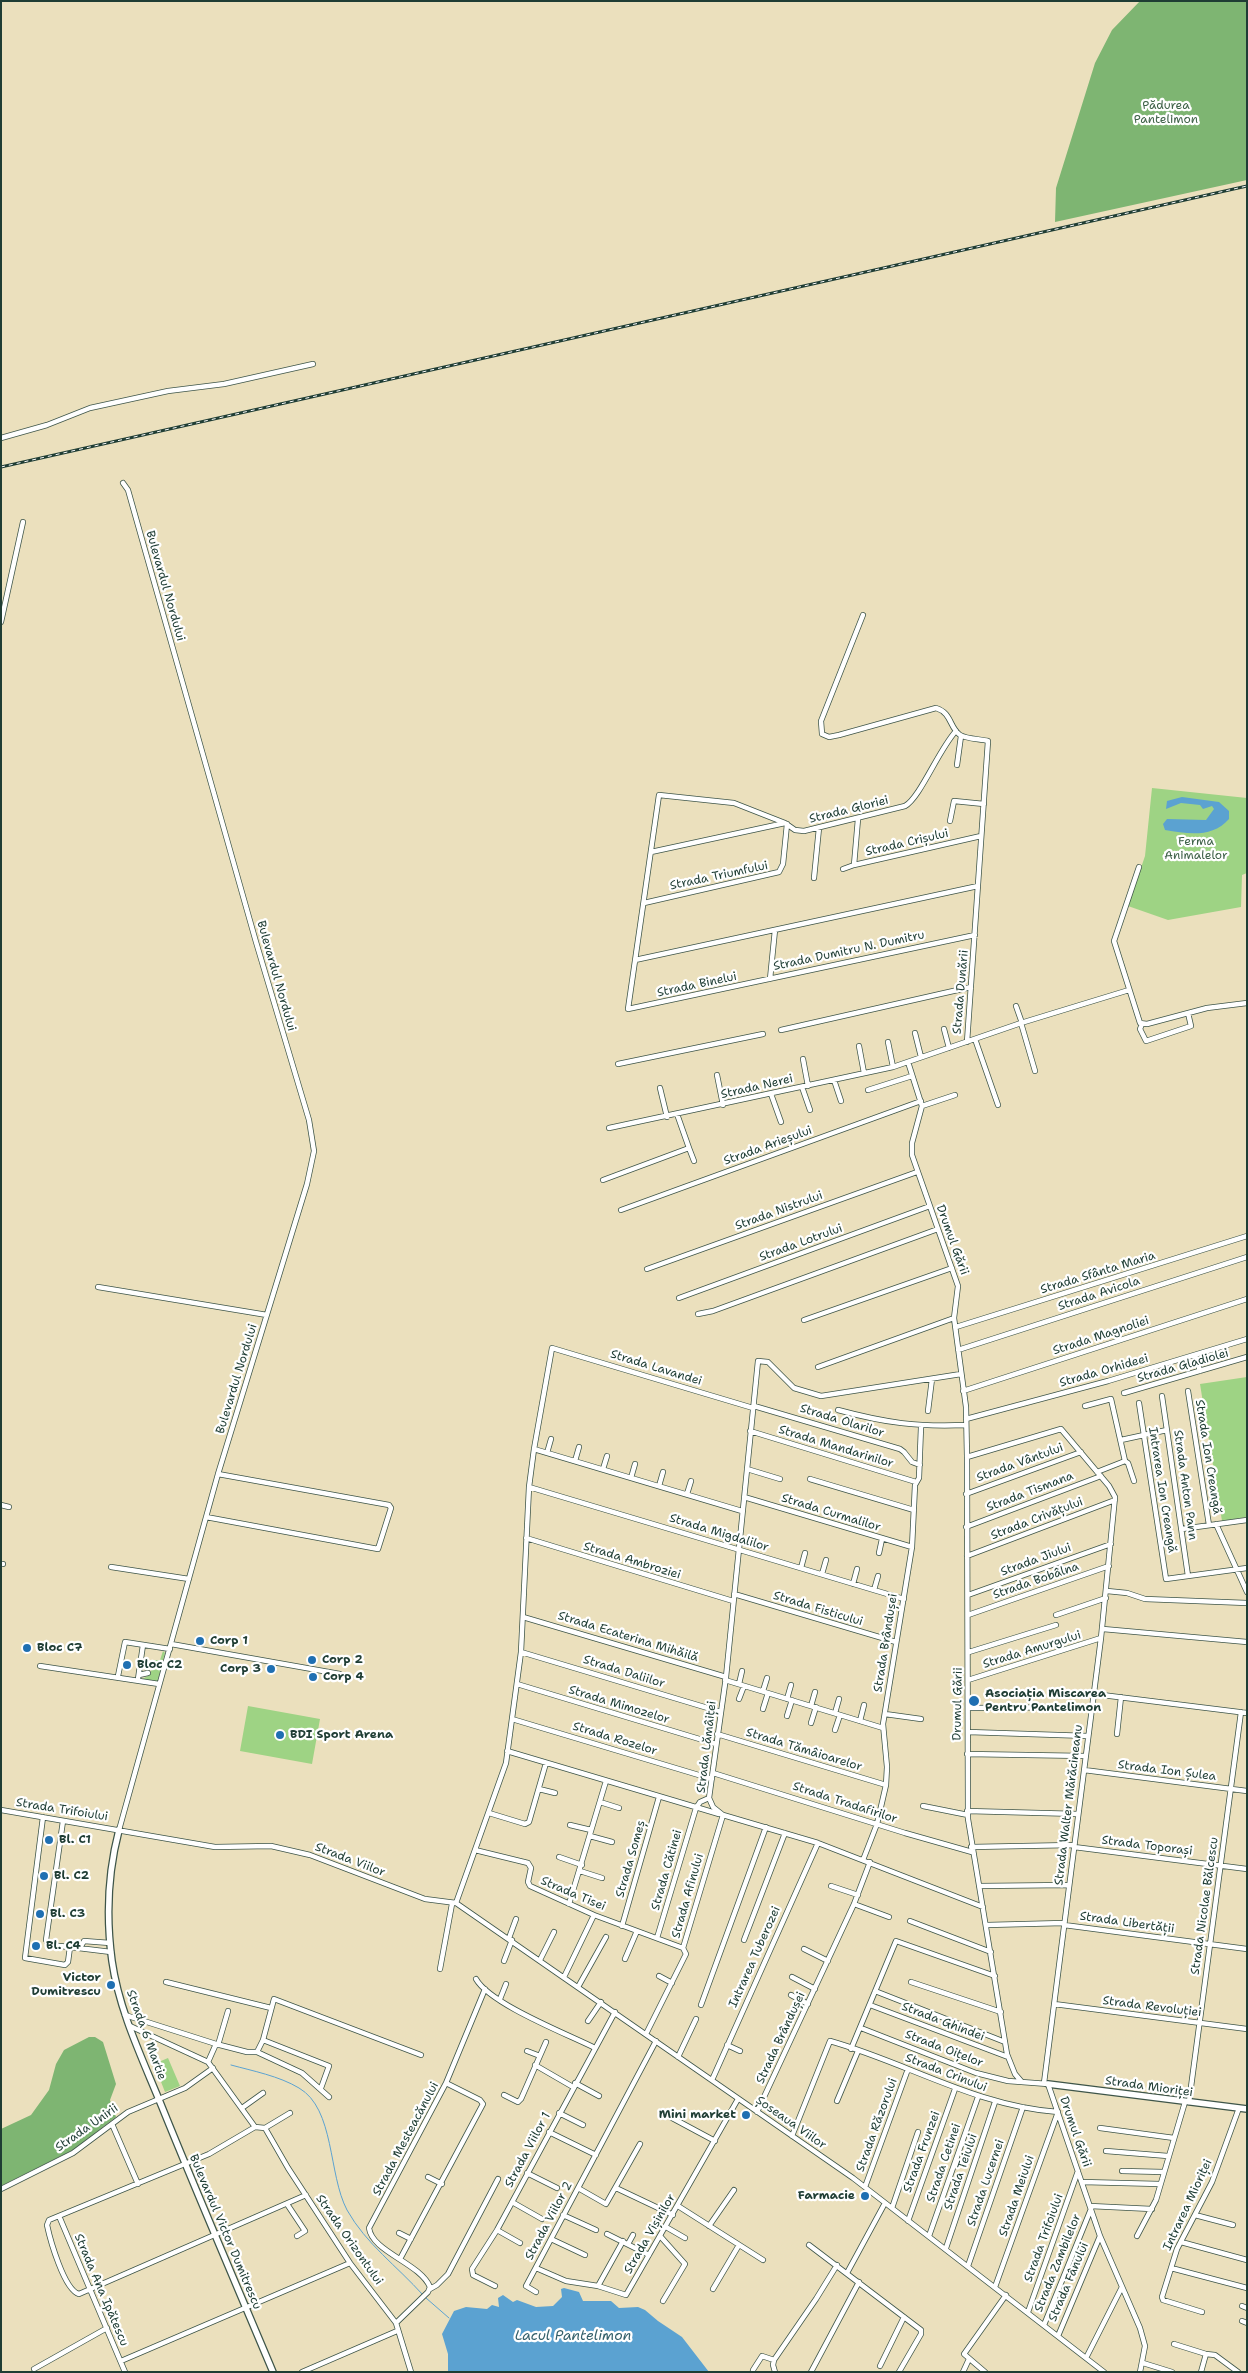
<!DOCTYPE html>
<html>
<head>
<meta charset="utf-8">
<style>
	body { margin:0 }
	#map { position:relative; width:1248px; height:2373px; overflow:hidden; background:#ebe0bd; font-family:"Shantell Sans",sans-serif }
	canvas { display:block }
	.frame { position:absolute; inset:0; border:2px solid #1f3d34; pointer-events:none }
</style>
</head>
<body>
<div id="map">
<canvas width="1248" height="2373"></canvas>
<div class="frame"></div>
</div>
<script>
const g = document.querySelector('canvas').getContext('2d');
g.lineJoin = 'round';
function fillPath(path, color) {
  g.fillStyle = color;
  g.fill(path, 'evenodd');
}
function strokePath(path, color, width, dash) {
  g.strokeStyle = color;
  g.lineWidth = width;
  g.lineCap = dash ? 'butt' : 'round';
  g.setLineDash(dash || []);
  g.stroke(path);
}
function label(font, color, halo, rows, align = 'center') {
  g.font = font + ' "Shantell Sans",sans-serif';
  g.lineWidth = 4.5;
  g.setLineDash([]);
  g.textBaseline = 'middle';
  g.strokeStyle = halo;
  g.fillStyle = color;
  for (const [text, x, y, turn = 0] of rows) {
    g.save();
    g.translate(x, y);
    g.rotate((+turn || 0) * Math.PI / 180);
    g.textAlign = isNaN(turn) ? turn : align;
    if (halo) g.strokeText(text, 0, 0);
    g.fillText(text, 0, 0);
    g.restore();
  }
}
fillPath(new Path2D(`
	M 1152,788 L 1247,798 L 1247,873 L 1242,875 L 1241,907 L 1168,920 L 1128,906 L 1145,856 Z
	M 1247,1377 L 1247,1517 L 1222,1521 L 1200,1384 Z
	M 163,1651 L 165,1653 L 163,1660 L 157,1661 L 156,1665 L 158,1667 L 160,1665 L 162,1666 L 157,1683 L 140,1680 L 150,1675 L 154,1660 L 160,1660 Z
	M 248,1706 L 320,1719 L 312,1764 L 240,1751 Z
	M 168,2058 L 180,2086 L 165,2092 L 154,2064 Z`), '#9ed384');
fillPath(new Path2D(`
	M 1140,1 L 1247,1 L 1247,180 L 1055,222 L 1056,188 L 1095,63 L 1112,30 Z
	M 89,2037 L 95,2037 L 103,2042 L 116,2084 L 110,2100 L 116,2117 L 73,2150 L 1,2186 L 1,2129 L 31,2115 L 49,2090 L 56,2064 L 64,2050 Z`), '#7eb572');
fillPath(new Path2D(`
	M 1182,797 L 1219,802 L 1229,811 L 1229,819 C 1212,838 1189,834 1165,830 L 1163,824 L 1167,819 L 1206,820 L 1214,809 L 1212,806 L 1203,809 L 1200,805 L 1181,803 L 1166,809 L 1167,801 Z
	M 564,2288 L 579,2292 L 583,2301 L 611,2301 L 619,2308 L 638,2307 L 645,2310 L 658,2321 L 682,2337 L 709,2372 L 448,2372 L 448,2354 L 442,2334 L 454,2311 L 466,2307 L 487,2309 L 492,2305 L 499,2307 L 498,2298 L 503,2295 L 513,2302 L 517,2300 L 536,2307 L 553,2306 L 562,2297 L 561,2289 Z`), '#5ba2d1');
strokePath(new Path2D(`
	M 231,2065 C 253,2071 279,2076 299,2088 C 335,2109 328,2174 347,2210 C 366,2244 397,2266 423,2295
	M 426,2298 L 449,2318`), '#5ba2d1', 1);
const minor = new Path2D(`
	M 1,438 L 47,425 L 90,408 L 168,391 L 224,384 L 313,364
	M 863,615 L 821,721 L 822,734 L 829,737 L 839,735 L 936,708 C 952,713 949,727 960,735 C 967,739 980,739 988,741 L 967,1042
	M 1,622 L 23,522
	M 957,765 L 961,736
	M 858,819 L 854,865 L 981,836
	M 950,821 L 954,801 L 984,804
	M 785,823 L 734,803 L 659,795 L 628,1009 L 975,935
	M 651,852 L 785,823 L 795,830 L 804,831 L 905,806 C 920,798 939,749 956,731
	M 1139,867 L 1114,941 L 1140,1023 L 1147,1024 L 1207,1008 L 1247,1003
	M 843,869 L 854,865
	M 814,878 L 819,828
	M 644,903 L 779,872 L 783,864 L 787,824
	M 635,960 L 978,886
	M 770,979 L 775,930
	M 1016,1006 L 1022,1023
	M 1021,1023 L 1035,1071
	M 1142,1024 L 1140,1029 L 1146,1041 L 1191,1026 L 1188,1013
	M 944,1029 L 949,1048
	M 781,1030 L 971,987
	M 915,1033 L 921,1057
	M 975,1039 L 998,1105
	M 888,1042 L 893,1067
	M 859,1046 L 864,1073
	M 803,1059 L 808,1086
	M 908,1062 L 922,1106 L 912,1143 L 912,1155 L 958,1286 L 954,1318 L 966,1407 L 967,1457 L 968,1819 L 1007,2054 L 1015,2074 L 1021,2081
	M 618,1064 L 763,1034
	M 717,1075 L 723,1105
	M 834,1080 L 841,1101
	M 802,1087 L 810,1110
	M 660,1088 L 667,1117
	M 868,1090 L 912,1076
	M 771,1094 L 781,1122
	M 922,1106 L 955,1095
	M 609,1128 L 893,1067 L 1021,1023 L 1129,990
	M 689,1148 L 694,1161
	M 603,1180 L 689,1148 L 677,1114
	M 621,1210 L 921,1101
	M 647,1269 L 917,1172
	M 98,1287 L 267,1315
	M 679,1298 L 930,1206
	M 698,1314 L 713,1311 L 938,1229
	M 804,1320 L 952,1268
	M 956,1327 L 1247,1236
	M 958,1350 L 1247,1257
	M 1195,1355 L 1200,1371
	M 818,1367 L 954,1318
	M 961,1374 L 821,1396 L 794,1388 L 768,1362 L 758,1361 L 726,1677 L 709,1798 L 713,1807 L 723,1815 L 818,1843 L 983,1907
	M 963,1391 L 1247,1299
	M 1188,1391 L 1209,1525
	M 1124,1393 L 1247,1357
	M 1162,1396 L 1188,1576
	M 1139,1403 L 1166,1579 L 1247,1568
	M 754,1406 L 900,1449 L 904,1452 L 912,1462 L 920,1465
	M 1085,1406 L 1111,1399 L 1125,1461 L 1097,1472
	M 838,1410 C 886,1423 917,1427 966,1425
	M 928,1411 L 932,1379
	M 966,1419 L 1108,1381 L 1247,1339
	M 750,1431 L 916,1482
	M 1121,1440 L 1167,1430
	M 534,1449 L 742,1511
	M 547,1453 L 551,1439
	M 967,1457 L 1061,1429 L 1109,1486 L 1115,1497 L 1101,1638 L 1044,2083
	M 575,1461 L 579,1447
	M 1125,1461 L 1128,1463 L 1134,1481
	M 603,1469 L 607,1456
	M 747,1469 L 780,1479
	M 631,1478 L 635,1464
	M 810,1479 L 914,1510
	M 659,1486 L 663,1472
	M 529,1487 L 904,1599
	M 687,1494 L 691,1481
	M 966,1494 L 1081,1452
	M 744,1497 L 912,1547
	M 1,1505 L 9,1507
	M 206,1517 L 378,1549 L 391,1508 L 389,1505 L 218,1474
	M 1216,1524 L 1247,1592
	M 966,1527 L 1101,1476
	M 1182,1529 L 1247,1520
	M 526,1538 L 733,1601
	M 879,1553 L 882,1539
	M 967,1556 L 1115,1500
	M 1,1564 L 3,1564
	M 111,1567 L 189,1579
	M 801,1568 L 805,1553
	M 822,1574 L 826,1560
	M 853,1584 L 857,1569
	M 874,1590 L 878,1576
	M 1107,1591 L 1127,1593 L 1145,1599 L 1247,1603
	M 734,1594 L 896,1642
	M 968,1595 L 1111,1544
	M 968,1615 L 1109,1566
	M 1056,1615 L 1106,1598
	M 523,1617 L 726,1677
	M 1103,1629 L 1247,1642
	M 171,1644 L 340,1674
	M 521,1652 L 721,1712
	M 969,1652 L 1056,1625
	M 40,1666 L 159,1684
	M 139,1675 L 148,1673
	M 118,1676 L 125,1642 L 170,1649
	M 138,1679 L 143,1645
	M 725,1680 L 883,1728
	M 968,1680 L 1101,1638
	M 517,1684 L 716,1744
	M 739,1684 L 742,1671
	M 763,1691 L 767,1678
	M 1094,1694 L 1247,1713
	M 739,1699 L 744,1686
	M 787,1699 L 791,1685
	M 811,1706 L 815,1692
	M 968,1708 L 1092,1707
	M 763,1709 L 768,1693
	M 835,1713 L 839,1699
	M 885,1714 L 921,1719
	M 787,1716 L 792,1700
	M 512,1719 L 712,1779
	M 860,1721 L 864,1705
	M 811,1723 L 816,1707
	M 835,1730 L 840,1715
	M 968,1732 L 1088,1736
	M 717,1734 L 886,1785
	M 1117,1734 L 1121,1697
	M 507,1751 L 719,1814
	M 967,1754 L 1086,1756
	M 1084,1770 L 1247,1791
	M 713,1773 L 905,1833 L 972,1852
	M 539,1789 L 555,1793
	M 600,1802 L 619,1808
	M 923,1806 L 968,1815
	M 1,1810 L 215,1847 L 271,1846 L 310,1855 L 425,1899 L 456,1903
	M 967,1811 L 1078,1814
	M 489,1813 L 525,1824 L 529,1822 L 546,1763
	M 43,1817 L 25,1958 L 65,1965 L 68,1962 L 70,1947 L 49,1945 L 46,1940 L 63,1821
	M 570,1825 L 591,1830
	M 119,1830 L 218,1474 L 307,1184 L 314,1151 L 309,1120 L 256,942 L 128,490 L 123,483
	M 590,1836 L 612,1842
	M 971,1847 L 1074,1845
	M 1074,1847 L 1247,1869
	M 475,1850 L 528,1863 L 531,1868 L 528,1882 L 530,1886 L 594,1915 L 683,1948
	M 559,1857 L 582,1865
	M 863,1860 L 877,1824 L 886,1785 L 887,1767 L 883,1724 L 912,1547 L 915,1485 L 919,1478 L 921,1427
	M 580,1871 L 602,1878
	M 831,1886 L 858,1895
	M 979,1886 L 1069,1885
	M 456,1903 L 853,2178 L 1104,2372
	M 456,1903 L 506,1763 L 521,1652 L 529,1487 L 534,1449 L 552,1348 L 753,1408
	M 569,1904 L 606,1781
	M 854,1904 L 889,1917
	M 910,1921 L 991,1952
	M 987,1925 L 1064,1923
	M 1064,1925 L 1247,1949
	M 622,1926 L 659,1797
	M 509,1938 L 516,1919
	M 657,1938 L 696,1808 L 700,1802 L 709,1798
	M 744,1940 L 785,1833
	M 70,1947 L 111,1952
	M 80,1948 L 84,1941 L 110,1943
	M 804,1949 L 828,1961
	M 625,1959 L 637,1931
	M 540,1960 L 554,1932
	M 504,1961 L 512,1940
	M 440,1969 L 452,1904
	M 659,1976 L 672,1983
	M 564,1977 L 594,1915
	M 792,1977 L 815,1989
	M 476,1979 C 490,2004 567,2034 595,2048
	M 166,1982 L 271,2008
	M 911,1982 L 1001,2012
	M 578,1987 L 606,1937
	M 875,1991 L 1005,2042
	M 791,1995 L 808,2004
	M 500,1999 L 506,1984
	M 1054,2004 L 1247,2029
	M 701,2005 L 766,1827
	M 870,2005 L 1008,2057
	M 125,2015 L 216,2044 L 247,2052 L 257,2052 L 302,2073 L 329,2097
	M 588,2021 L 601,2002
	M 130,2026 L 208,2062 L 255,2127
	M 861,2028 L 976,2073 L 1008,2081 L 1048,2084 L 1100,2236 L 1140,2328 L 1145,2346 L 1140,2372
	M 646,2034 L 686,1954 L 683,1948 L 723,1815
	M 263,2040 L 329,2066 L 321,2088
	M 218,2045 L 228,2011
	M 727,2045 L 740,2051
	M 851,2049 L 896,1941 L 995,1976
	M 527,2051 L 540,2056
	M 257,2052 L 263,2040 L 274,1999 L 421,2055
	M 678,2057 L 696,2019
	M 208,2062 L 216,2044
	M 535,2065 L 573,2087
	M 712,2080 L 818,1843
	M 575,2083 L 599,2096
	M 504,2095 L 518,2102 L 521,2099 L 546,2042
	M 837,2101 L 858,2051
	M 1189,2102 L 1241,1712
	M 242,2108 L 263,2093
	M 661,2112 L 715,2141
	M 757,2112 L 854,1904 L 870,1862
	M 559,2113 L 583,2125
	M 112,2124 L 138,2184
	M 265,2128 L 290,2113
	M 1100,2128 L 1174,2138
	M 549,2132 L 596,2155
	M 792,2136 L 830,2041 C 908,2063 975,2106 1058,2112 L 995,2287
	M 1106,2151 L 1168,2156
	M 1122,2171 L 1164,2172
	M 527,2173 L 557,2188
	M 428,2177 L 442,2184
	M 1082,2182 L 1160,2184
	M 865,2187 L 908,2069
	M 578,2188 L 606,2204 L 640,2144
	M 616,2188 L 673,2215
	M 1,2189 L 73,2153 L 128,2112 L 185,2088 L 213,2068
	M 306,2195 L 79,2294 C 64,2290 50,2239 47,2225 L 49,2220 L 209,2154 L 255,2127 L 265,2128 L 288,2168 L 350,2263 L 396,2323 L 411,2372
	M 512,2202 L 542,2219
	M 287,2204 L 305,2231 L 297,2236
	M 678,2206 L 763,2260
	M 1090,2206 L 1152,2209
	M 892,2208 L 918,2132
	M 563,2215 L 596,2230
	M 1195,2215 L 1233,2225
	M 59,2216 L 125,2372
	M 908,2221 L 955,2089
	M 709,2226 L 734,2190
	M 666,2227 L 685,2238
	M 497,2230 L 520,2243
	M 399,2233 L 411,2239
	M 607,2234 L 649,2255
	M 660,2236 L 685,2264 L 663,2301
	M 929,2236 L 978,2097
	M 1137,2236 L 1156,2200 L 1185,2102
	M 551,2239 L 585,2255
	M 1181,2242 L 1247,2260
	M 628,2244 L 633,2235
	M 809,2245 L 921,2330 L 921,2334 L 899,2372
	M 946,2248 L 995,2102
	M 400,2259 L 483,2104 L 480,2100 L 446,2083
	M 968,2266 L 1023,2107
	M 536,2268 L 566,2281 L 598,2286 L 626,2295 L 738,2099
	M 1171,2268 L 1247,2288
	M 847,2273 L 885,2203
	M 495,2286 L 473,2275 L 472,2269 L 497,2230 L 615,2012
	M 598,2286 L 623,2241
	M 430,2289 L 437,2285 L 448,2274 L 498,2179
	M 713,2289 L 739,2245
	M 536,2292 L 526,2286 L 656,2041
	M 1242,2306 L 1247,2308
	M 1028,2312 L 1078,2171
	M 1202,2312 L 1163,2300 L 1162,2297 L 1177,2249 L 1212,2182 L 1239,2108
	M 1242,2321 L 1247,2323
	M 396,2323 L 428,2292 L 430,2287 C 420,2263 372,2252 369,2228 L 446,2083 L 485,1989
	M 1044,2325 L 1091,2209
	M 1058,2336 L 1100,2236
	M 1174,2344 L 1206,2354 L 1215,2355 L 1238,2372
	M 1086,2358 L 1122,2287
	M 121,2361 L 350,2263
	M 1143,2363 L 1172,2372
	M 880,2366 L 904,2317
	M 34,2369 L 107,2328
	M 753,2370 L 762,2356 L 774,2360
	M 302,2372 L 397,2331
	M 775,2372 L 773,2365 L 774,2360 L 816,2299 L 837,2265
	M 811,2372 L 859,2282
	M 963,2372 L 969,2359
	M 985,2372 L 964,2354 L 1006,2295
	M 1201,2372 L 1206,2354`);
const tertiary = new Path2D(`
	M 119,1830 C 108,1872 106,1917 112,1961 C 119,2011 143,2060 162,2107 C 198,2196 236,2284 273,2372
	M 1048,2084 L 1247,2109`);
strokePath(minor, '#3e5549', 6);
strokePath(tertiary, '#3e5549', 8);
strokePath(minor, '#fff', 4.5);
strokePath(tertiary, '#fff', 5.5);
const rail = new Path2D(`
	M 1,467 L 1247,186`);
strokePath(rail, '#1f3d34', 3);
strokePath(rail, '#fff', 1, [4]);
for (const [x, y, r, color] of [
	[200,1641,5,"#1f6fb2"],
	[27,1648,5,"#1f6fb2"],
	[312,1660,5,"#1f6fb2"],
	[127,1665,5,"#1f6fb2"],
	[271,1669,5,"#1f6fb2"],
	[313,1677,5,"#1f6fb2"],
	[974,1701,6,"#1f6fb2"],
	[280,1735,5,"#1f6fb2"],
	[49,1840,5,"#1f6fb2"],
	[44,1876,5,"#1f6fb2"],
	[40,1914,5,"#1f6fb2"],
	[36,1946,5,"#1f6fb2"],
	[111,1985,5,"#1f6fb2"],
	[746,2115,5,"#1f6fb2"],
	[865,2196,5,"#1f6fb2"]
]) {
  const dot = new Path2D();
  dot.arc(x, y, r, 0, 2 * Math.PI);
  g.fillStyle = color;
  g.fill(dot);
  strokePath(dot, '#fff', 2);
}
label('12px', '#3f6248', '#fff', [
	["Pădurea",1166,106],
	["Pantelimon",1166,120],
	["Ferma",1196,842],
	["Animalelor",1196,856]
]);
label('12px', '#1f3d34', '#fff', [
	["Bulevardul Nordului",165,586,74],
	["Strada Gloriei",849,810,-14],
	["Strada Crișului",907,843,-13],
	["Strada Triumfului",719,876,-12],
	["Strada Dumitru N. Dumitru",849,951,-12],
	["Bulevardul Nordului",276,976,74],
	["Strada Binelui",697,985,-12],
	["Strada Dunării",961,992,-85],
	["Strada Nerei",757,1087,-13],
	["Strada Arieșului",768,1146,-20],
	["Strada Nistrului",779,1211,-20],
	["Drumul Gării",952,1240,70],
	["Strada Lotrului",801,1243,-20],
	["Strada Sfânta Maria",1098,1273,-17],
	["Strada Avicola",1099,1294,-18],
	["Strada Magnoliei",1101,1336,-18],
	["Strada Gladiolei",1183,1366,-16],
	["Strada Lavandei",656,1368,17],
	["Strada Orhideei",1104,1371,-16],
	["Bulevardul Nordului",237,1379,-73],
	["Strada Olarilor",842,1421,17],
	["Strada Mandarinilor",836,1447,17],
	["Strada Ion Creangă",1208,1457,81],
	["Strada Vântului",1020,1463,-20],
	["Strada Anton Pann",1185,1485,82],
	["Intrarea Ion Creangă",1162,1490,81],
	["Strada Tismana",1030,1492,-21],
	["Strada Curmalilor",831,1513,17],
	["Strada Crivățului",1037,1519,-21],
	["Strada Migdalilor",719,1533,17],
	["Strada Jiului",1036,1560,-20],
	["Strada Ambroziei",632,1561,17],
	["Strada Bobâlna",1036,1581,-19],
	["Strada Fisticului",818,1609,17],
	["Strada Ecaterina Mihăilă",628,1637,17],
	["Strada Brândușei",886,1643,-81],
	["Strada Amurgului",1032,1650,-17],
	["Strada Daliilor",624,1672,17],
	["Drumul Gării",958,1704,-89],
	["Strada Mimozelor",619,1705,17],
	["Strada Rozelor",615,1739,17],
	["Strada Lămâiței",707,1747,-83],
	["Strada Tămâioarelor",804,1750,17],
	["Strada Ion Șulea",1167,1771,7],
	["Strada Tradafirilor",845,1803,18],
	["Strada Walter Mărăcineanu",1069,1805,-83],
	["Strada Trifoiului",62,1810,9],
	["Strada Toporași",1147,1846,7],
	["Strada Someș",631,1859,-74],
	["Strada Viilor",350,1860,21],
	["Strada Cătinei",667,1870,-74],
	["Strada Tisei",573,1894,23],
	["Strada Afinului",688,1896,-74],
	["Strada Nicolae Bălcescu",1205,1906,-82],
	["Strada Libertății",1127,1923,8],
	["Intrarea Tuberozei",755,1957,-66],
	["Strada Revoluției",1152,2007,7],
	["Strada Ghindei",943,2022,21],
	["Strada 6 Martie",146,2035,70],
	["Strada Brândușei",781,2038,-65],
	["Strada Oițelor",944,2049,21],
	["Strada Crinului",946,2073,21],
	["Strada Mioriței",1149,2087,8],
	["Șoseaua Viilor",791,2123,35],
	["Strada Răzorului",877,2125,-70],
	["Strada Unirii",87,2128,-35],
	["Drumul Gării",1075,2132,71],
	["Strada Mesteacănului",406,2139,-62],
	["Strada Viilor 1",528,2150,-62],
	["Strada Frunzei",922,2152,-70],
	["Strada Cetinei",944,2163,-71],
	["Strada Teiului",961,2172,-71],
	["Strada Lucernei",986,2183,-71],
	["Strada Meiului",1017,2196,-71],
	["Intrarea Mioriței",1188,2205,-65],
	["Strada Viilor 2",549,2221,-62],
	["Bulevardul Victor Dumitrescu",225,2232,67],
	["Strada Vișinilor",650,2234,-60],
	["Strada Trifoiului",1044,2238,-70],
	["Strada Orizontului",349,2240,55],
	["Strada Zambilelor",1058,2263,-68],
	["Strada Fânului",1069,2282,-67],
	["Strada Ana Ipătescu",101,2290,67]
]);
label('bold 12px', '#1f3d34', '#fff', [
	["Corp 1",210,1641],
	["Bloc C7",37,1648],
	["Corp 2",322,1660],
	["Bloc C2",137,1665],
	["Corp 3",261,1669,"right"],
	["Corp 4",323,1677],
	["Asociația Miscarea",985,1694],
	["Pentru Pantelimon",985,1708],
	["BDI Sport Arena",290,1735],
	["Bl. C1",59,1840],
	["Bl. C2",54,1876],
	["Bl. C3",50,1914],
	["Bl. C4",46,1946],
	["Victor",101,1978,"right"],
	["Dumitrescu",101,1992,"right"],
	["Mini market",736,2115,"right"],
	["Farmacie",855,2196,"right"]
], 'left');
label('italic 14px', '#34606b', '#fff', [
	["Lacul Pantelimon",573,2336]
]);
</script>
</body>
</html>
